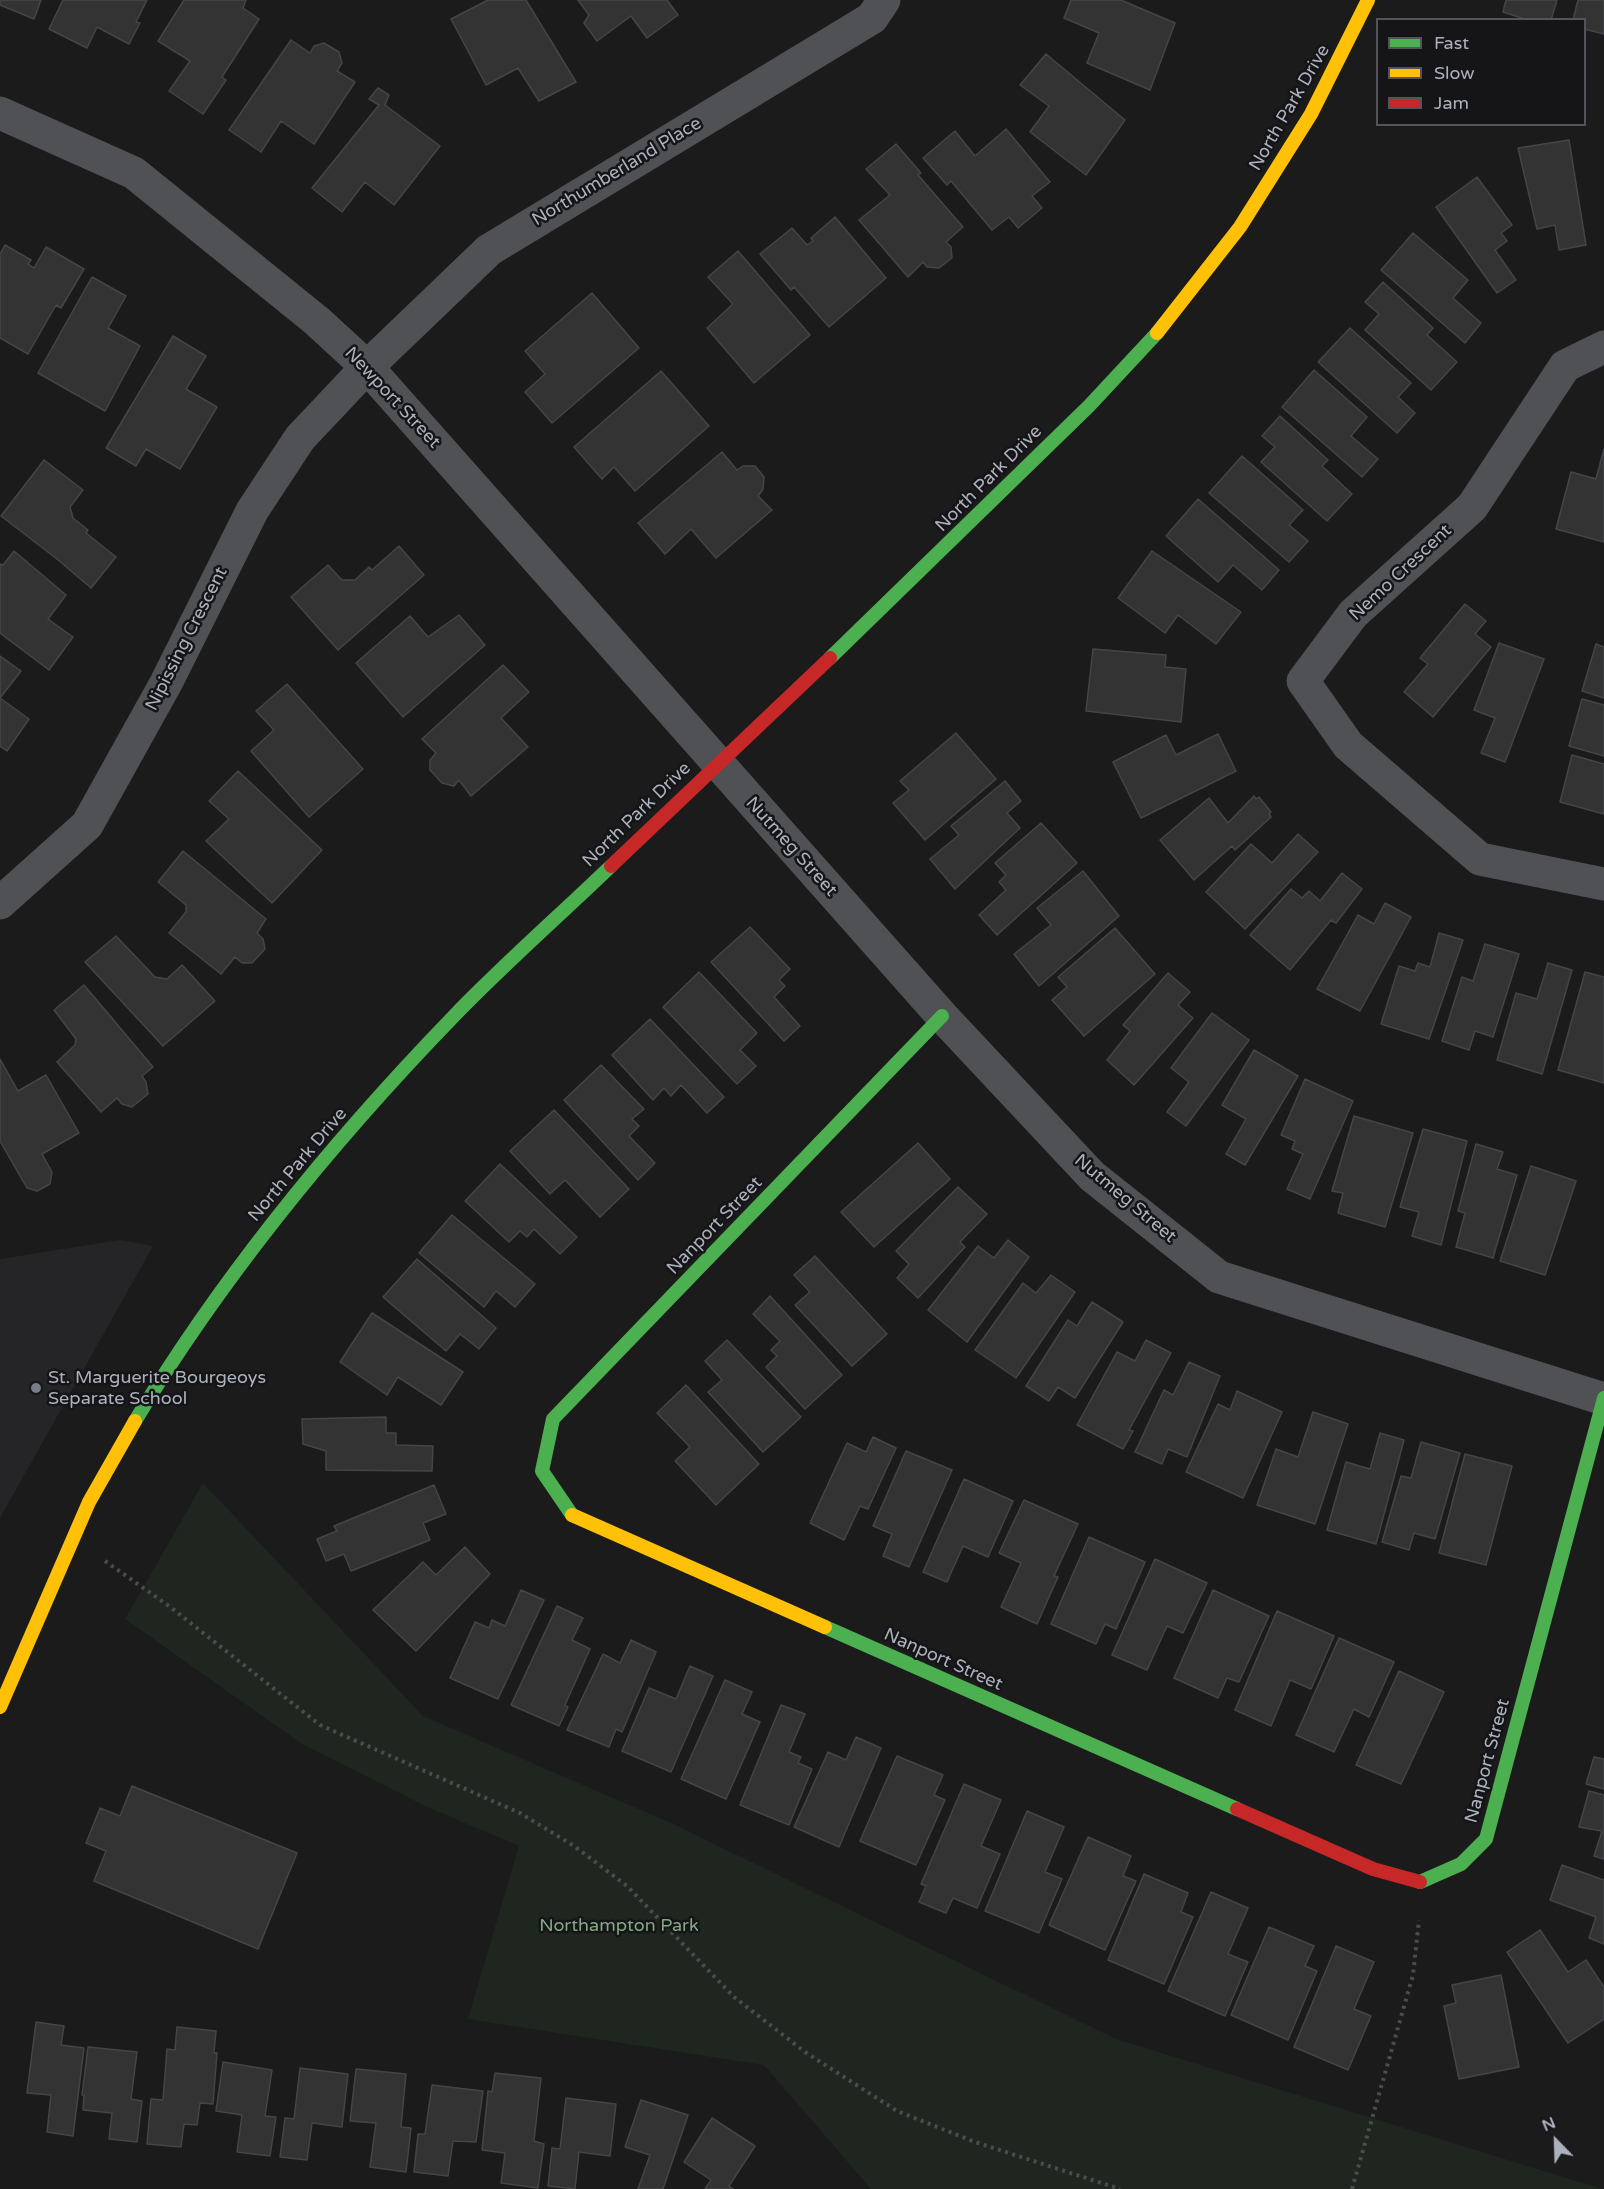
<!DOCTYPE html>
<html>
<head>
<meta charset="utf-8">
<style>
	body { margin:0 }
	#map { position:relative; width:1604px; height:2189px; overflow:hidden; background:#1b1b1c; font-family:"Varela Round",sans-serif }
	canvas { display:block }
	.legend { position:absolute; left:1376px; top:18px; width:210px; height:108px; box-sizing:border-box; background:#151518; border:2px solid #51545a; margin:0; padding:8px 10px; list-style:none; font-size:18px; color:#acb2bd }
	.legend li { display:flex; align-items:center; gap:12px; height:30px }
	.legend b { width:30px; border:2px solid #51545a }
	.north { position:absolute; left:1526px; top:2111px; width:60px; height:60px; -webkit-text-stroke:4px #151518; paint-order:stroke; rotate:337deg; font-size:16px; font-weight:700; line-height:24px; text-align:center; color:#acb2bd }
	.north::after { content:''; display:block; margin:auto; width:21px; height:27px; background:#acb2bd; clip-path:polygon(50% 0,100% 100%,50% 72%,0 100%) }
</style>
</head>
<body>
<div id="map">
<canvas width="1604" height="2189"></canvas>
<ul class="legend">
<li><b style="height:8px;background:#4caf50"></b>Fast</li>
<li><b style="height:8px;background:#ffc107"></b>Slow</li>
<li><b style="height:8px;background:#c62828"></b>Jam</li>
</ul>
<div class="north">N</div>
</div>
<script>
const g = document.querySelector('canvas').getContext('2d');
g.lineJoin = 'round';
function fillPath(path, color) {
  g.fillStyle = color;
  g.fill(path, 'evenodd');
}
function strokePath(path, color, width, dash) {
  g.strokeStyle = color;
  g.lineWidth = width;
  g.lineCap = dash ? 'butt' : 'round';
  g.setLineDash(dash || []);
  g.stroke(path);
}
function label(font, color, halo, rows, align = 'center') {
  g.font = font + ' "Varela Round",sans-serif';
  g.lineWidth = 5;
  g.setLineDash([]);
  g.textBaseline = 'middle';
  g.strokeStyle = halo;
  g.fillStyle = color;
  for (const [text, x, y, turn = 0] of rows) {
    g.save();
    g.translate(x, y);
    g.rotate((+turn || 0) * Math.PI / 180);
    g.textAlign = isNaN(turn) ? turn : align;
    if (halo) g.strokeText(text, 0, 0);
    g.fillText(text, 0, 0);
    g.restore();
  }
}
fillPath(new Path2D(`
	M 120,1240 L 153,1246 L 0,1518 L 0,1259 Z`), '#252528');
fillPath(new Path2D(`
	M 203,1483 L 423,1716 L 671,1823 L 1116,2039 L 1602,2189 L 871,2189 L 764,2065 L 468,2019 L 519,1846 L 425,1806 L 302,1744 L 125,1619 Z`), '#1f2620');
const building = new Path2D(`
	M 0,0 L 41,0 L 34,19 L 0,5 Z
	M 63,0 L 147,0 L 136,22 L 140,23 L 129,44 L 97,27 L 87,48 L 49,29 Z
	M 184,0 L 246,0 L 243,8 L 259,19 L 222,77 L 226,80 L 203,114 L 169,91 L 190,61 L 158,41 Z
	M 488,0 L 526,0 L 576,82 L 539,101 L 518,68 L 486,85 L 451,19 Z
	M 578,0 L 667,0 L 678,15 L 647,38 L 631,16 L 597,41 L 584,23 L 589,15 Z
	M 1071,0 L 1121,0 L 1175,23 L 1150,90 L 1087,63 L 1099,33 L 1064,18 Z
	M 1506,0 L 1557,0 L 1551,20 L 1528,20 L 1503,12 Z
	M 1578,0 L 1604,0 L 1604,34 L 1584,29 L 1584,20 L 1573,20 Z
	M 291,40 L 310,53 L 314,46 L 324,43 L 339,52 L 342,63 L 337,71 L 355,82 L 314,144 L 281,121 L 261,152 L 229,130 Z
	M 1046,54 L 1125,120 L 1086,175 L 1030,132 L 1049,106 L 1020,85 Z
	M 378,88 L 389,95 L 385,105 L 440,146 L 394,205 L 365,182 L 342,212 L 312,188 L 379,105 L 369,99 Z
	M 1006,129 L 1050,182 L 1032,196 L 1042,208 L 1018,228 L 1009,217 L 992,230 L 951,181 L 947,185 L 923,158 L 955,131 L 975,156 Z
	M 1569,140 L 1586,245 L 1559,250 L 1555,225 L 1537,229 L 1518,148 Z
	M 896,144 L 921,173 L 918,175 L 963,227 L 946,242 L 951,247 L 952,258 L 939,268 L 927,267 L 923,262 L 908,277 L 859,220 L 890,195 L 866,169 Z
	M 1477,177 L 1512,225 L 1501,233 L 1507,241 L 1495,250 L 1516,280 L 1497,293 L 1436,207 Z
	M 835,217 L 886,278 L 829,327 L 794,287 L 791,290 L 760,254 L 792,228 L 807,245 L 813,241 L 811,238 Z
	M 1413,233 L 1468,280 L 1453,298 L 1481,323 L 1465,343 L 1381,270 Z
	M 5,245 L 31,260 L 28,264 L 34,268 L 46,247 L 84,269 L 61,308 L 56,305 L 28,354 L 0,338 L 0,254 Z
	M 738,251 L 810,335 L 754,383 L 707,328 L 733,304 L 708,277 Z
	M 92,277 L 126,296 L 108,328 L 140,346 L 105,411 L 38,373 Z
	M 1383,282 L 1433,328 L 1427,335 L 1457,362 L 1431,390 L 1365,330 L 1379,314 L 1365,302 Z
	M 592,293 L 639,348 L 552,423 L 525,392 L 545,374 L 525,351 Z
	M 1350,328 L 1411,383 L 1398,397 L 1415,413 L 1397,433 L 1318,362 Z
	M 173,336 L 206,356 L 186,389 L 217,407 L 180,469 L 146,449 L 136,466 L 106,448 Z
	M 1314,370 L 1367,417 L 1351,436 L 1378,459 L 1362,477 L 1282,407 Z
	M 661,371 L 709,426 L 635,491 L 614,467 L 602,479 L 574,447 Z
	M 1280,416 L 1328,460 L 1322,466 L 1352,494 L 1327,521 L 1261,462 L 1275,447 L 1262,436 Z
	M 1604,449 L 1604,542 L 1556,529 L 1571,472 L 1596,479 Z
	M 722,452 L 737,470 L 743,466 L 755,466 L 764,477 L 763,489 L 758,496 L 772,510 L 716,558 L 691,529 L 665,554 L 638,523 Z
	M 1242,456 L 1303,510 L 1289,525 L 1308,541 L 1289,562 L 1209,493 Z
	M 44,460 L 83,490 L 70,507 L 73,518 L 88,530 L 86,533 L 116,557 L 91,588 L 57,559 L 1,516 Z
	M 1198,499 L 1279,570 L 1262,590 L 1233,565 L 1218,582 L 1166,536 Z
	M 399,546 L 424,575 L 338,650 L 291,597 L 328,565 L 342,580 L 355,580 L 369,567 L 372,570 Z
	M 14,551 L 66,595 L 48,619 L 73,637 L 49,670 L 0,633 L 0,564 L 3,565 Z
	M 1152,551 L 1241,612 L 1216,644 L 1178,615 L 1165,633 L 1118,598 Z
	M 1465,604 L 1486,621 L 1475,634 L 1491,647 L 1433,717 L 1404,692 L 1428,664 L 1420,658 Z
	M 459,615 L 485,645 L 403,717 L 356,663 L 410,616 L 428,637 Z
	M 1499,643 L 1544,659 L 1505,762 L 1481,753 L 1495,718 L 1474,710 Z
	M 1596,644 L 1604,647 L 1604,698 L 1582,691 Z
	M 1093,649 L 1166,655 L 1165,667 L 1186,669 L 1181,722 L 1086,711 Z
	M 0,656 L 21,671 L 0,698 L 29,719 L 7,751 L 0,746 Z
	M 503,665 L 529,692 L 501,718 L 528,747 L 471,796 L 459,780 L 454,786 L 442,783 L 430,770 L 430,760 L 436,753 L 422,739 Z
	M 287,684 L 363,769 L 309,817 L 251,751 L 274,730 L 256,711 Z
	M 1582,699 L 1604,705 L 1604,756 L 1569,746 Z
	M 956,733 L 996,779 L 925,840 L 893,803 L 909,790 L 900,781 Z
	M 1218,734 L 1236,771 L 1141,818 L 1113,762 L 1166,735 L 1176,755 Z
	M 1572,755 L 1604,764 L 1604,814 L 1560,802 Z
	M 238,771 L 322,850 L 272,903 L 206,841 L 229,819 L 209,801 Z
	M 1005,781 L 1021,801 L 1007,813 L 1020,828 L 955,889 L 930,859 L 959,835 L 951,826 Z
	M 1254,796 L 1256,799 L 1259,797 L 1271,812 L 1269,814 L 1271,817 L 1235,850 L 1232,846 L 1194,880 L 1160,840 L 1209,798 L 1228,823 Z
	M 1041,823 L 1077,863 L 997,935 L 979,915 L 1006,890 L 999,882 L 1006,875 L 995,863 Z
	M 1298,834 L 1318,852 L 1245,929 L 1206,892 L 1251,844 L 1272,863 Z
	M 183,851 L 266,919 L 257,933 L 263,939 L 265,949 L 252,963 L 242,963 L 235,957 L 221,974 L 169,933 L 186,912 L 186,905 L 158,882 Z
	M 1083,871 L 1119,916 L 1039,986 L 1014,954 L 1051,925 L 1037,908 Z
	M 1342,873 L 1362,889 L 1336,923 L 1331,920 L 1290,970 L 1250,935 L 1291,889 L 1302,898 L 1309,891 L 1320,901 Z
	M 1385,903 L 1411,917 L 1360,1011 L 1317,989 L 1358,915 L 1374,924 Z
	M 750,927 L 790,969 L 779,980 L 785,986 L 774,997 L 800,1026 L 784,1041 L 711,962 Z
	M 1115,928 L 1155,974 L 1084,1036 L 1052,1000 L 1067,987 L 1058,977 Z
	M 1439,933 L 1463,940 L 1429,1039 L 1381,1024 L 1399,966 L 1415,971 L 1418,963 L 1430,967 Z
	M 116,936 L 155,977 L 167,979 L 182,965 L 215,1001 L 163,1046 L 85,962 Z
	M 1485,944 L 1519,954 L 1493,1037 L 1475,1031 L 1469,1050 L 1442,1041 L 1462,977 L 1473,981 Z
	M 1548,963 L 1572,970 L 1542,1074 L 1497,1060 L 1516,993 L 1537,999 Z
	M 699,972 L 757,1033 L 740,1050 L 756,1066 L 737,1084 L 663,1007 Z
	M 1585,972 L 1604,977 L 1604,1083 L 1558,1070 Z
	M 1168,973 L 1190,992 L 1178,1005 L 1193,1018 L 1134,1085 L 1107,1060 L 1130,1031 L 1123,1025 Z
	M 84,985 L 153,1067 L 142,1076 L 146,1082 L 148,1094 L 132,1107 L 122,1104 L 117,1098 L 101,1112 L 57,1062 L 75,1045 L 76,1039 L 54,1010 Z
	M 1212,1013 L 1249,1040 L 1186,1126 L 1167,1112 L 1189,1082 L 1171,1068 Z
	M 650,1019 L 724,1097 L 707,1113 L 681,1085 L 671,1096 L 664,1088 L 653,1100 L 612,1055 Z
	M 1254,1050 L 1298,1076 L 1245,1165 L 1226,1154 L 1246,1119 L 1222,1105 Z
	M 0,1059 L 18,1091 L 46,1075 L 79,1133 L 42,1154 L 52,1172 L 50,1184 L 37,1191 L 27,1188 L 0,1141 Z
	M 601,1065 L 644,1109 L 632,1119 L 639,1126 L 629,1136 L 655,1163 L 638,1180 L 564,1100 Z
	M 1305,1079 L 1353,1101 L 1310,1199 L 1287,1189 L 1303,1154 L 1292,1149 L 1295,1141 L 1281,1135 Z
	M 554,1110 L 629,1189 L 600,1217 L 565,1180 L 550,1194 L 510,1151 Z
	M 1354,1116 L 1413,1133 L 1385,1227 L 1338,1213 L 1343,1193 L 1332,1191 Z
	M 1423,1129 L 1467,1141 L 1441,1245 L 1412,1236 L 1419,1212 L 1400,1207 Z
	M 918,1143 L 950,1179 L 874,1247 L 841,1212 Z
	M 1476,1144 L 1503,1152 L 1497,1169 L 1517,1175 L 1493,1258 L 1456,1247 L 1465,1213 L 1458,1211 Z
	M 500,1164 L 577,1237 L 560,1254 L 534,1229 L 527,1237 L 520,1231 L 509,1242 L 465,1201 Z
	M 1531,1166 L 1576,1181 L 1545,1275 L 1500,1261 Z
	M 958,1187 L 987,1214 L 960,1242 L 965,1247 L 918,1298 L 897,1278 L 909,1264 L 896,1251 Z
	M 452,1215 L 535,1284 L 515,1307 L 496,1291 L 484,1307 L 419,1253 Z
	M 1008,1240 L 1029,1257 L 967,1342 L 928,1310 L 978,1246 L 994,1258 Z
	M 815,1256 L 887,1334 L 852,1366 L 795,1305 L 810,1292 L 794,1275 Z
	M 417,1259 L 496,1328 L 479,1349 L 460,1334 L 446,1351 L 383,1297 Z
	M 1051,1275 L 1075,1292 L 1016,1378 L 975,1350 L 1023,1283 L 1036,1293 Z
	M 770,1296 L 842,1375 L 805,1409 L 766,1367 L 777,1356 L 771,1350 L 780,1341 L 753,1314 Z
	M 1092,1302 L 1123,1322 L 1075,1398 L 1058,1387 L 1049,1401 L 1026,1386 L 1068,1320 L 1077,1326 Z
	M 372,1313 L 463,1372 L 441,1405 L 398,1377 L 387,1395 L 340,1362 Z
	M 727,1340 L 801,1417 L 763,1452 L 708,1392 L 722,1380 L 705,1361 Z
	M 1146,1340 L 1171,1353 L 1129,1430 L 1133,1431 L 1123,1449 L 1077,1425 L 1117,1352 L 1135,1361 Z
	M 1189,1362 L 1220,1376 L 1187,1457 L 1168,1449 L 1162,1464 L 1135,1452 L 1164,1390 L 1173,1395 Z
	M 686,1385 L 759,1464 L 716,1505 L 675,1461 L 690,1447 L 657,1413 Z
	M 1237,1391 L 1282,1412 L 1243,1498 L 1186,1472 L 1218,1404 L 1230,1410 Z
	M 1313,1412 L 1348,1424 L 1315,1524 L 1257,1505 L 1276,1449 L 1298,1457 Z
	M 386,1417 L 386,1433 L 396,1433 L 396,1445 L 433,1446 L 432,1471 L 326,1470 L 326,1451 L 303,1444 L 302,1419 Z
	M 1380,1433 L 1404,1440 L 1376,1544 L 1327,1530 L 1346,1462 L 1370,1469 Z
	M 873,1437 L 896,1448 L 868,1509 L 860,1506 L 844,1540 L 810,1523 L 847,1443 L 866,1452 Z
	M 1421,1442 L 1460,1453 L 1435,1539 L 1414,1533 L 1409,1550 L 1382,1542 L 1401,1476 L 1411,1478 Z
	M 906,1451 L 952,1470 L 909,1567 L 883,1556 L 892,1534 L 873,1526 Z
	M 1465,1454 L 1512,1466 L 1486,1565 L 1439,1553 Z
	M 964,1479 L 1013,1501 L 988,1557 L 963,1546 L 947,1582 L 923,1572 Z
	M 434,1485 L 446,1514 L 423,1523 L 430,1540 L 351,1571 L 344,1554 L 326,1561 L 317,1539 L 337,1531 L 334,1526 Z
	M 1024,1500 L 1078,1524 L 1054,1576 L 1058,1577 L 1037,1624 L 1001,1607 L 1021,1563 L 999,1553 Z
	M 1089,1537 L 1145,1562 L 1116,1629 L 1105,1624 L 1096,1644 L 1051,1624 Z
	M 465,1547 L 490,1574 L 416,1651 L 373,1610 L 423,1562 L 436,1575 Z
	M 1155,1559 L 1207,1583 L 1183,1633 L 1167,1626 L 1147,1670 L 1112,1655 Z
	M 521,1590 L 544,1600 L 498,1699 L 450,1678 L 475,1622 L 489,1628 L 492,1620 L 505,1626 Z
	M 1213,1590 L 1269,1616 L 1239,1682 L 1227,1678 L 1218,1698 L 1174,1678 Z
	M 557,1606 L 583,1618 L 572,1640 L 590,1649 L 565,1705 L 568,1707 L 559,1726 L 511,1705 Z
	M 1277,1611 L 1334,1636 L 1311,1689 L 1290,1680 L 1271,1726 L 1235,1710 Z
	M 1339,1638 L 1394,1662 L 1369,1717 L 1354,1709 L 1334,1752 L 1296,1735 Z
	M 631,1640 L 656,1652 L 622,1732 L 616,1729 L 609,1747 L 567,1730 L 603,1654 L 620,1663 Z
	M 690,1666 L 713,1676 L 671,1772 L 622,1751 L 649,1688 L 676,1699 Z
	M 1399,1671 L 1444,1692 L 1401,1784 L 1356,1765 Z
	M 725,1680 L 752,1692 L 742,1714 L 760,1722 L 726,1799 L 681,1779 Z
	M 781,1705 L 805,1714 L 789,1752 L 801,1757 L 798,1763 L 812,1769 L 789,1825 L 740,1805 Z
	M 856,1737 L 881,1748 L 839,1847 L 794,1827 L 828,1752 L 846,1760 Z
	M 897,1756 L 943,1775 L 934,1795 L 945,1800 L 916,1865 L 860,1841 Z
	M 1594,1757 L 1604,1759 L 1604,1789 L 1586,1784 Z
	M 964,1784 L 1001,1800 L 981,1846 L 1000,1854 L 977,1908 L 953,1898 L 946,1913 L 919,1902 L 926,1886 L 921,1884 Z
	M 132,1786 L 297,1853 L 258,1949 L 94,1881 L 106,1851 L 86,1843 L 100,1808 L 120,1816 Z
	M 1589,1791 L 1604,1795 L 1604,1859 L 1594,1856 L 1602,1831 L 1579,1827 Z
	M 1027,1811 L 1064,1827 L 1045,1872 L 1062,1879 L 1039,1933 L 985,1911 Z
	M 1088,1837 L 1131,1856 L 1123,1876 L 1136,1881 L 1105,1950 L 1049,1925 Z
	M 1562,1865 L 1604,1880 L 1604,1944 L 1589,1938 L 1596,1917 L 1550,1900 Z
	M 1144,1874 L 1188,1893 L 1181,1912 L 1193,1917 L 1164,1984 L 1108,1960 Z
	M 1211,1892 L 1248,1908 L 1228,1954 L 1248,1962 L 1225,2016 L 1168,1991 Z
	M 1269,1927 L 1314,1946 L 1305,1966 L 1317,1971 L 1288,2040 L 1231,2015 Z
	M 1540,1930 L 1568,1972 L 1586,1960 L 1604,1987 L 1604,2019 L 1568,2043 L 1507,1952 Z
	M 1336,1946 L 1374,1962 L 1354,2009 L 1371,2016 L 1348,2070 L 1294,2047 Z
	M 1501,1975 L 1519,2067 L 1459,2079 L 1444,2006 L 1456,2003 L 1452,1985 Z
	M 36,2022 L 64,2026 L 61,2045 L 84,2048 L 73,2136 L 47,2132 L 51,2095 L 27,2093 Z
	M 177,2027 L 216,2031 L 214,2053 L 217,2053 L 213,2104 L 200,2103 L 197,2125 L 184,2124 L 181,2147 L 147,2144 L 151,2099 L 163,2100 L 167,2049 L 175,2050 Z
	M 88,2047 L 137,2052 L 131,2099 L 142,2101 L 137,2142 L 109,2139 L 112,2113 L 83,2110 L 84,2095 L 82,2095 Z
	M 223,2062 L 272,2070 L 265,2116 L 276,2117 L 270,2156 L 237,2152 L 242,2115 L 216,2111 Z
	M 300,2068 L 348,2074 L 342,2127 L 312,2123 L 307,2160 L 280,2157 L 285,2118 L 294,2119 Z
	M 356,2069 L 406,2074 L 401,2127 L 411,2128 L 406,2172 L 370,2167 L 376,2123 L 350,2121 Z
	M 495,2073 L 541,2078 L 534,2141 L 544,2144 L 538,2188 L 501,2183 L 505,2153 L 482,2150 L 488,2091 L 492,2092 Z
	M 432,2085 L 483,2091 L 476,2142 L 453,2141 L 448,2176 L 414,2172 L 418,2134 L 425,2134 Z
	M 566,2098 L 616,2104 L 610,2156 L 579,2152 L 575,2189 L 548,2186 L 552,2148 L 560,2149 Z
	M 641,2100 L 688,2115 L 663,2189 L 638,2189 L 650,2155 L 625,2147 Z
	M 712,2118 L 755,2146 L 729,2186 L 733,2189 L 705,2189 L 711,2180 L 684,2162 Z`);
fillPath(building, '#333334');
strokePath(building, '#444548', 1.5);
strokePath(new Path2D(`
	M 105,1561 L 169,1606 L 320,1725 L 520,1813 L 574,1846 L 627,1886 L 734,1997 L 805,2052 L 897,2111 L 975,2142 L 1120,2189
	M 1352,2189 L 1413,1975 L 1419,1920`), '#4b4c4f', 4, [3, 4.5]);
strokePath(new Path2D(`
	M 0,113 L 134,173 L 317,321 L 367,367 L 942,1016 L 1092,1176 L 1219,1277 L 1604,1399
	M 1604,347 L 1565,366 L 1472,507 L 1353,614 L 1303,681 L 1348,745 L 1480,859 L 1604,884
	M 0,903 L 87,825 L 166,683 L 252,511 L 300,438 L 367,367 L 489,250 L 872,18 L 884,0`), '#4f5155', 33);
strokePath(new Path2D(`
	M 830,658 L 1089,406 L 1157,333
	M 135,1421 C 224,1274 333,1141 453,1017 C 503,965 558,917 611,866
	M 572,1515 L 542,1471 L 553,1419 L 942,1016
	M 825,1627 L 1237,1809
	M 1420,1882 L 1461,1864 L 1486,1839 L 1604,1398`), '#4caf50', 14);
strokePath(new Path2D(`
	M 1157,333 L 1240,227 L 1311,114 L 1368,0
	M 572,1515 L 825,1627
	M 0,1707 L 89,1502 L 135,1421`), '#ffc107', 14);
strokePath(new Path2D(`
	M 611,866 L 830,658
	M 1237,1809 L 1373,1869 L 1420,1882`), '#c62828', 14);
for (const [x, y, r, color] of [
	[36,1388,6,"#797d85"]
]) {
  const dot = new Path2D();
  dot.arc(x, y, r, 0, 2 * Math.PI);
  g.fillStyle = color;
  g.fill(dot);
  strokePath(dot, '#151518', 2);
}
label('18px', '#acb2bd', '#151518', [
	["North Park Drive",1290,108,-60],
	["Northumberland Place",617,172,-31],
	["Newport Street",392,398,47],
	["North Park Drive",989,479,-45],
	["Nemo Crescent",1401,573,-43],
	["Nipissing Crescent",187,639,-63],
	["North Park Drive",637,815,-44],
	["Nutmeg Street",791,847,48],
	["North Park Drive",298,1165,-50],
	["Nutmeg Street",1125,1199,40],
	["Nanport Street",715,1226,-46],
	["Nanport Street",943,1660,24],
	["Nanport Street",1488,1761,-75]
]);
label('18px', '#acb2bd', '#151518', [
	["St. Marguerite Bourgeoys",48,1378],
	["Separate School",48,1399]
], 'left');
label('18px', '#83a883', '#151518', [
	["Northampton Park",619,1926]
]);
</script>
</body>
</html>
